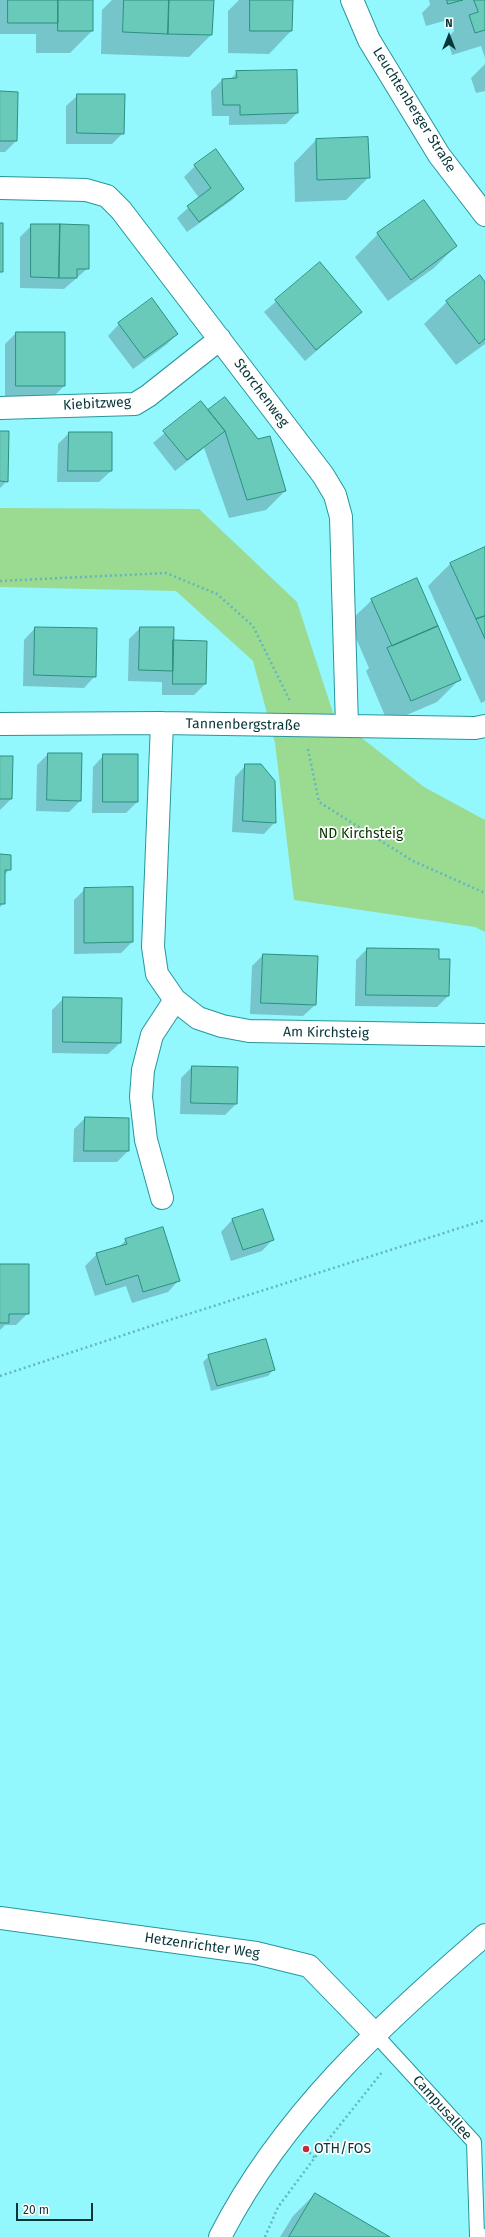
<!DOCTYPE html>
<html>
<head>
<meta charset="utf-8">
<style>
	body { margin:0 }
	#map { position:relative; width:485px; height:2237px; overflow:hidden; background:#93f7fe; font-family:"Fira Sans",sans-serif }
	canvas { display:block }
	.north { position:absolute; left:429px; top:16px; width:40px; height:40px; -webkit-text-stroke:3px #fff; paint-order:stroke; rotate:0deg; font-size:11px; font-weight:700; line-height:16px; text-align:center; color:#073639 }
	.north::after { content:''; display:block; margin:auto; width:14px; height:18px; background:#073639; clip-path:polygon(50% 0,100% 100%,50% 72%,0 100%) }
	.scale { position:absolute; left:16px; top:2203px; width:77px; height:18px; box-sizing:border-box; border:2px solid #073639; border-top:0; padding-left:5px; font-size:12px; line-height:14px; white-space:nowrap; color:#073639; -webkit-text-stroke:3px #fff; paint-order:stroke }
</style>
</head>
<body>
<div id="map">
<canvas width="485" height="2237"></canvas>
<div class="north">N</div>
<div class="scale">20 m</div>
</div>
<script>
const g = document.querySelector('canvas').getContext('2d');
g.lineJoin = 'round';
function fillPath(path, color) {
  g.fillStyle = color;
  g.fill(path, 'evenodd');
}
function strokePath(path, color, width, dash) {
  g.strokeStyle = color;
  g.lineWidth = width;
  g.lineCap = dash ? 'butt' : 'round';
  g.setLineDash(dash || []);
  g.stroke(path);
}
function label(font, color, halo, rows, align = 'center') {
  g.font = font + ' "Fira Sans",sans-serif';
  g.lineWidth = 3.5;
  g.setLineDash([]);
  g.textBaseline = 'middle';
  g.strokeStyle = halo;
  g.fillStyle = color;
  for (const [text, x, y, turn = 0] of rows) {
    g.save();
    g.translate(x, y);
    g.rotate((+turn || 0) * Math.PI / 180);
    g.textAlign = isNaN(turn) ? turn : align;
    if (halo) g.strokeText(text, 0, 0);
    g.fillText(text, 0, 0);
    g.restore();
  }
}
fillPath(new Path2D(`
	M 0,508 L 199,509 L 297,602 L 334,716 L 424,787 L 485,820 L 485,932 L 475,927 L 294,900 L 275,743 L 253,661 L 176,591 L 0,587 Z`), '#9bda91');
fillPath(new Path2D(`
	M 0,0 L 92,0 L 92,31 L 70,53 L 36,53 L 36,34 L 0,34 Z
	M 112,0 L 213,0 L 212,34 L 189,57 L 101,54 L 102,10 Z
	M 239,0 L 292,0 L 291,31 L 269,54 L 228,53 L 228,11 Z
	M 429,0 L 485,0 L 485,58 L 481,46 L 452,55 L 447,38 L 454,31 L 451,19 L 426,26 L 422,13 L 430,5 Z
	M 485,64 L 485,91 L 476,93 L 471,78 Z
	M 237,72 L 297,113 L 286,124 L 229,125 L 229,116 L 212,116 L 211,91 L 222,80 L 230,80 Z
	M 0,93 L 16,141 L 5,152 L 0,152 Z
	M 78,95 L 123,133 L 112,144 L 66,144 L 66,106 Z
	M 316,140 L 369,177 L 346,200 L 295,202 L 294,163 Z
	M 195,166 L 243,189 L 232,200 L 187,232 L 177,218 L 199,198 L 184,177 Z
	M 424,201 L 456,246 L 434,268 L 388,301 L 355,257 L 378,234 Z
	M 32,225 L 88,268 L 64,289 L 20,288 L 20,237 Z
	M 320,263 L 361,312 L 305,361 L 264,312 Z
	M 485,284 L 485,344 L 456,365 L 424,324 L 447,302 Z
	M 119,324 L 177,334 L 166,345 L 133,369 L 108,336 Z
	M 16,333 L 64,386 L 53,397 L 5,397 L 5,344 Z
	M 201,402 L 285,491 L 266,510 L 229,518 L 204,448 L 175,471 L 153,443 Z
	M 0,432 L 7,481 L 0,488 Z
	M 69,433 L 111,433 L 111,471 L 99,482 L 57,482 L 58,444 Z
	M 485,548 L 485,701 L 481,703 L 428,586 L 450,564 Z
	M 372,600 L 460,679 L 437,702 L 388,723 L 366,671 L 369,668 L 349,622 Z
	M 35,628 L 95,676 L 84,688 L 23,686 L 24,640 Z
	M 140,628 L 173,628 L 172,641 L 206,642 L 205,684 L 194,695 L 162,695 L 162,682 L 128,681 L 129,639 Z
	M 48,754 L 81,754 L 80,801 L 69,812 L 36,811 L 37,765 Z
	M 104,755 L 137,755 L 137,802 L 126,813 L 92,813 L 93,767 Z
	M 0,757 L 11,799 L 0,810 Z
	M 246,765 L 275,822 L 264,834 L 232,832 L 235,777 Z
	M 0,855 L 10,869 L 4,875 L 4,903 L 0,907 Z
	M 132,888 L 132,942 L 121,953 L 74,954 L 74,900 L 85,889 Z
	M 367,949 L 438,950 L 438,960 L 448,996 L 437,1007 L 355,1006 L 356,960 Z
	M 263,955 L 315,1005 L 303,1016 L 250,1014 L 252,966 Z
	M 64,998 L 120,1043 L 108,1054 L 52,1053 L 52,1010 Z
	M 192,1067 L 236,1104 L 225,1115 L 180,1114 L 181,1078 Z
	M 85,1118 L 128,1151 L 117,1162 L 73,1162 L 74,1129 Z
	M 262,1210 L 273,1239 L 262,1251 L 231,1261 L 221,1232 L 232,1220 Z
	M 126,1240 L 179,1280 L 168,1292 L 132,1303 L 126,1286 L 95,1296 L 85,1266 L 97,1254 L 118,1248 Z
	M 0,1265 L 28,1313 L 16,1325 L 5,1325 L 0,1330 Z
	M 209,1356 L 273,1370 L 268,1376 L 211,1391 L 203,1362 Z
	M 315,2194 L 388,2237 L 280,2237 L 293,2216 Z`), '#0003');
const building = new Path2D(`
	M 8,0 L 58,0 L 58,23 L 8,23 Z
	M 58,0 L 93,0 L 93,31 L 58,31 Z
	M 124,0 L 169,0 L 168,34 L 123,32 Z
	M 169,0 L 214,0 L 212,35 L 168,34 Z
	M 250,0 L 293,0 L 292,31 L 250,31 Z
	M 447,0 L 463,0 L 448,4 Z
	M 474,0 L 485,0 L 485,30 L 475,33 L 469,15 L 478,12 Z
	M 297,70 L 298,113 L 240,115 L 240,105 L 223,105 L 222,79 L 237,78 L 236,71 Z
	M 0,91 L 18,92 L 17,141 L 0,141 Z
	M 77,94 L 125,94 L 124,134 L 77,133 Z
	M 368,137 L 370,178 L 317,180 L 316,139 Z
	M 216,149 L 244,189 L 199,222 L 187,206 L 211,188 L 194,165 Z
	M 424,200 L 457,246 L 411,280 L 377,233 Z
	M 0,223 L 3,223 L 3,272 L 0,272 Z
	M 31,224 L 60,224 L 59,278 L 31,277 Z
	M 60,224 L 89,225 L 89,269 L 77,269 L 77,278 L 59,278 Z
	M 320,262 L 362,312 L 316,350 L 275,300 Z
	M 480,275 L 485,282 L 485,339 L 479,344 L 446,301 Z
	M 152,298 L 178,334 L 144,358 L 118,323 Z
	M 16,332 L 65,332 L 65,386 L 16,386 Z
	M 225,397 L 258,439 L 270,436 L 286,491 L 247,500 L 225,431 L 208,410 Z
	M 201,401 L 225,431 L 187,460 L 163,431 Z
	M 0,431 L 9,431 L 8,482 L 0,481 Z
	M 69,432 L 112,432 L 112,471 L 68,471 Z
	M 485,547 L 485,616 L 476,619 L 450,563 Z
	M 417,578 L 438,626 L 392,646 L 371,599 Z
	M 485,616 L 485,639 L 476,619 Z
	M 438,626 L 461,680 L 411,701 L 387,648 Z
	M 35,627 L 97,628 L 96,677 L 34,675 Z
	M 140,627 L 174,627 L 173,671 L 139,670 Z
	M 173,640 L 207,641 L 206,684 L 173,684 Z
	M 48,753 L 82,753 L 81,801 L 47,800 Z
	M 103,754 L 138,754 L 138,802 L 103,802 Z
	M 0,756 L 13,756 L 12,799 L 0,799 Z
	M 245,764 L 261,764 L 275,781 L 276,823 L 243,821 Z
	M 0,854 L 11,855 L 11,870 L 5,870 L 5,904 L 0,904 Z
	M 133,887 L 133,942 L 84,943 L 84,888 Z
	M 367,948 L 439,949 L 439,959 L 450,959 L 449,996 L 366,995 Z
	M 263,954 L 318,956 L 316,1005 L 261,1003 Z
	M 63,997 L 122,998 L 121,1043 L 63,1042 Z
	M 192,1066 L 238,1067 L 237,1104 L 191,1103 Z
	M 85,1117 L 129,1118 L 129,1151 L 84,1151 Z
	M 263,1209 L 274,1240 L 243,1250 L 232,1219 Z
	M 163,1227 L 180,1281 L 143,1292 L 138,1275 L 106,1285 L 96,1253 L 127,1244 L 125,1239 Z
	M 0,1264 L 29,1264 L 29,1314 L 9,1314 L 9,1323 L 0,1323 Z
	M 266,1339 L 275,1370 L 217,1386 L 208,1355 Z
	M 315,2193 L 390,2237 L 289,2237 Z`);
fillPath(building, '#6acab9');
strokePath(building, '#299081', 1);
const lane = new Path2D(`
	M 375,2034 L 474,2142 L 477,2236 L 485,2236`);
const street = new Path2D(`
	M 0,188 L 86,190 L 107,196 L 121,210 L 323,475 L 335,495 L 341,517 L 347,726
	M 0,408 L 135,404 L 148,396 L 220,339
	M 0,724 L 162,723 L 475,728 L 485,726
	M 175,1000 L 198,1018 L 222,1026 L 249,1031 L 485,1035
	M 162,1198 L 146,1140 L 141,1097 L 143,1070 L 152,1035 L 175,1000 L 157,974 L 153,947 L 162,723
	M 0,1918 L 256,1953 L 309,1966 L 375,2034
	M 220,2237 C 282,2115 383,2023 485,1935`);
const secondary = new Path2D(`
	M 352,0 L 369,40 L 439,155 L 485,215`);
strokePath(lane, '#27969c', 16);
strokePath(street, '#27969c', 24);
strokePath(secondary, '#27969c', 24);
strokePath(new Path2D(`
	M 0,581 L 166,573 L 217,594 L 253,626 L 290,701
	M 308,749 L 319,802 L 413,861 L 485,893
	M 0,1376 L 160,1323 L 485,1220
	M 306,2149 L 315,2158
	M 265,2237 L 278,2207 L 328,2140 L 383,2071`), '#64b6bc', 2.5, [2, 3]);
strokePath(lane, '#fff', 14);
strokePath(street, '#fff', 22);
strokePath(secondary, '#fff', 22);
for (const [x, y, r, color] of [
	[306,2149,4,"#be2e3c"]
]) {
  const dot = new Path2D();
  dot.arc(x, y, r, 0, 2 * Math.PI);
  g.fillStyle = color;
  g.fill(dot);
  strokePath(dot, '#fff', 1.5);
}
label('14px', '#073639', '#fff', [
	["Leuchtenberger Straße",414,110,58],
	["Storchenweg",261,393,53],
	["Kiebitzweg",97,404,-3],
	["Tannenbergstraße",243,725,1],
	["Am Kirchsteig",326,1033,1],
	["Hetzenrichter Weg",202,1946,8],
	["Campusallee",442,2108,48]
]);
label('14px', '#073401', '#fff', [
	["ND Kirchsteig",361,834]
]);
label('14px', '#073639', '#fff', [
	["OTH/FOS",314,2149]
], 'left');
</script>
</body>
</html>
